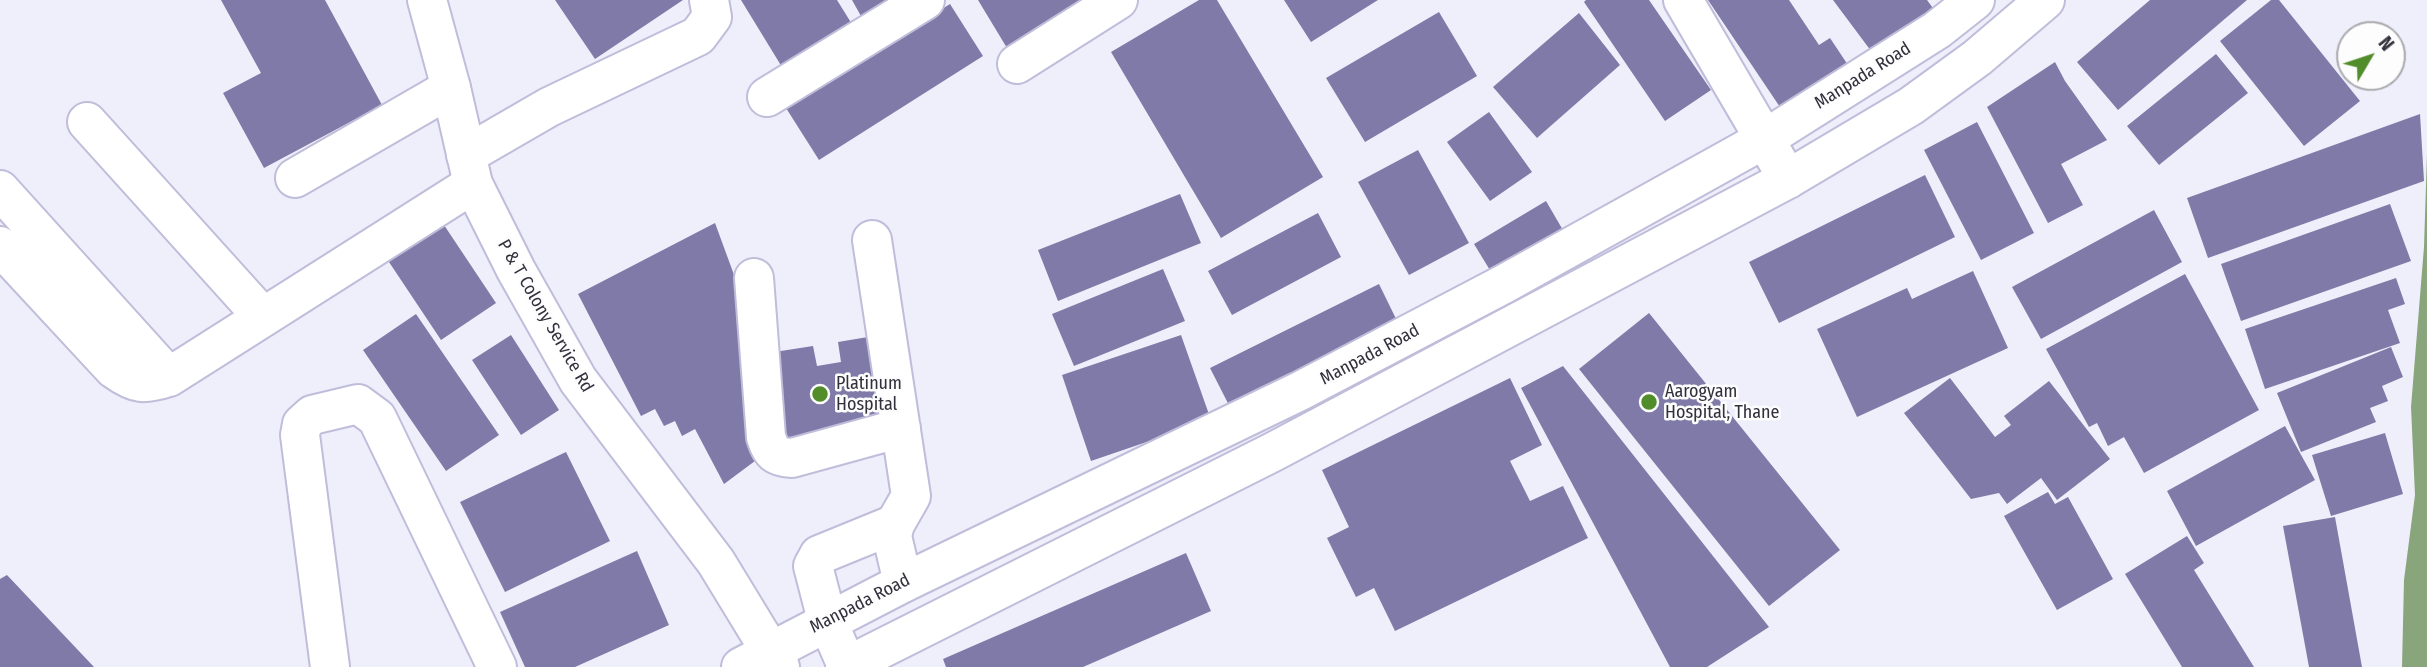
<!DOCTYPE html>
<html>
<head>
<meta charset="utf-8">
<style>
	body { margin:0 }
	#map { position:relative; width:2427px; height:667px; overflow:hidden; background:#efeefb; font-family:"Fira Sans Condensed",sans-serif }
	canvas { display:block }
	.north { position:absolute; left:2336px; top:21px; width:70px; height:70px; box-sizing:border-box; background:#fdfdfd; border:2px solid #ababb0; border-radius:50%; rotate:51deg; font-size:19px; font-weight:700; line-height:28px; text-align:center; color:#31303c }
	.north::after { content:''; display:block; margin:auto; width:24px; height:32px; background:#528d2b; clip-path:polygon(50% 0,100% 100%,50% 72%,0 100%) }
</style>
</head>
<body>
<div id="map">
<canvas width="2427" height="667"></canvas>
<div class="north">N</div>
</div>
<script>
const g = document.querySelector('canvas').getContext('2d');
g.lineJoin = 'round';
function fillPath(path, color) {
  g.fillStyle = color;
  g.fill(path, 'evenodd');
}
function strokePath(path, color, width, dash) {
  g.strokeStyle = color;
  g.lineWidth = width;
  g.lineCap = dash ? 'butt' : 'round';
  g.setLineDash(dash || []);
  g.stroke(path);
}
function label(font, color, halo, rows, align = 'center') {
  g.font = font + ' "Fira Sans Condensed",sans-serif';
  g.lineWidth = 5;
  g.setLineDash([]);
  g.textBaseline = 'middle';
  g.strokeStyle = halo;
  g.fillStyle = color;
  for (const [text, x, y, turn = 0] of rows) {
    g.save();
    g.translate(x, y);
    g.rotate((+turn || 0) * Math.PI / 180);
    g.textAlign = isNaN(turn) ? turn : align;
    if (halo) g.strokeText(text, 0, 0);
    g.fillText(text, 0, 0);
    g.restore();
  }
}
fillPath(new Path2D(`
	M 2427,154 L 2427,667 L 2402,667 L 2404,580 L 2415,495 L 2411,407 L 2424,247 Z`), '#89a57b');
fillPath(new Path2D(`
	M 221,0 L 325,0 L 382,105 L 264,168 L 223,93 L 261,73 Z
	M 555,0 L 683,0 L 595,59 Z
	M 741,0 L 837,0 L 855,29 L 785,72 Z
	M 852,0 L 911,0 L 866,25 Z
	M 978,0 L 1085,0 L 1007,48 Z
	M 1199,0 L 1217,0 L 1323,177 L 1221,238 L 1111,52 Z
	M 1284,0 L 1378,0 L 1311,42 Z
	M 1586,0 L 1649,0 L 1711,90 L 1665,121 L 1584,2 Z
	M 1708,0 L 1789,0 L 1819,45 L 1830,38 L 1852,71 L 1786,116 Z
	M 1833,0 L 1927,0 L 1941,19 L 1880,63 Z
	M 2150,0 L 2247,0 L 2118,110 L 2077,62 Z
	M 2271,0 L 2279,0 L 2360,101 L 2304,146 L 2220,41 Z
	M 950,4 L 983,56 L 819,160 L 786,108 Z
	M 1439,12 L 1477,76 L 1365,142 L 1326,78 Z
	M 1579,13 L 1620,65 L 1537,138 L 1493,87 Z
	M 2216,54 L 2248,93 L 2159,165 L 2127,126 Z
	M 2055,62 L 2065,81 L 2107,140 L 2061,164 L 2083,205 L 2048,223 L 1987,107 Z
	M 1489,112 L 1532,172 L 1490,201 L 1447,142 Z
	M 2420,114 L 2424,181 L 2208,258 L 2187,198 Z
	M 1977,122 L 2034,233 L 1981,260 L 1924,150 Z
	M 1418,150 L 1469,243 L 1409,275 L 1358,182 Z
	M 1925,175 L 1955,237 L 1779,323 L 1749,262 Z
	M 1180,194 L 1201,243 L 1058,301 L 1038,250 Z
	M 1546,201 L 1567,237 L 1496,280 L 1474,244 Z
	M 2390,204 L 2411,261 L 2241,321 L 2221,264 Z
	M 2154,210 L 2182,262 L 2041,339 L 2012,287 Z
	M 1318,213 L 1341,257 L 1232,315 L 1208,271 Z
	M 442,222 L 496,303 L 441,340 L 387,259 Z
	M 715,223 L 744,302 L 759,458 L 724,484 L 695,429 L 682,436 L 675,421 L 664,426 L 655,409 L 641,416 L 578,294 Z
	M 1163,269 L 1185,321 L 1074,366 L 1052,314 Z
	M 1973,271 L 2008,348 L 1857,417 L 1817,329 L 1907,288 L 1912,299 Z
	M 2185,274 L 2259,410 L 2144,473 L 2124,437 L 2108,446 L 2097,423 L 2089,427 L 2046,349 Z
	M 2396,278 L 2405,304 L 2388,310 L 2400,343 L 2265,389 L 2245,329 Z
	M 1379,284 L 1402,331 L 1234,415 L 1210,368 Z
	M 1649,313 L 1840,550 L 1769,606 L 1579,369 Z
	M 416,314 L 499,435 L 446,471 L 363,350 Z
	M 511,335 L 559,410 L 521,435 L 472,360 Z
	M 880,335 L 895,425 L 788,441 L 768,353 L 813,346 L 817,366 L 841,362 L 838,342 Z
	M 1181,335 L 1211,420 L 1091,461 L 1062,375 Z
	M 2391,347 L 2403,377 L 2382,386 L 2388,401 L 2370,408 L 2376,422 L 2301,452 L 2277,393 Z
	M 1563,366 L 1769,627 L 1707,667 L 1670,667 L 1521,388 Z
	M 1510,378 L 1542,445 L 1510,461 L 1530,501 L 1563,486 L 1588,538 L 1395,631 L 1374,588 L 1356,597 L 1327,538 L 1349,527 L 1322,470 Z
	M 1950,378 L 1995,437 L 2011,425 L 2004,416 L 2049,381 L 2110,459 L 2057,500 L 2041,478 L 2007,504 L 1999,493 L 1971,499 L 1904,413 Z
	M 2285,426 L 2315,480 L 2196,546 L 2167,491 Z
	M 2385,433 L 2403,494 L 2331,516 L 2312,455 Z
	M 566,452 L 610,541 L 505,592 L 460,502 Z
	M 2048,492 L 2055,504 L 2068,497 L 2113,579 L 2057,610 L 2004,516 Z
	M 2335,517 L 2362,667 L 2309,667 L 2283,526 Z
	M 2187,536 L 2204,563 L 2194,570 L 2254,667 L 2182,667 L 2125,574 Z
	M 637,551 L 669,625 L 575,667 L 525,667 L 500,612 Z
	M 1186,553 L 1211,611 L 1083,667 L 946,667 L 943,659 Z
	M 7,575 L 94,667 L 0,667 L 0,579 Z`), '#7f7aa7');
const street = new Path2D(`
	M 1683,0 L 1788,179
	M 1017,64 L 1118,0
	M 767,97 L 925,0
	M 87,122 L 263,317
	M 466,155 L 549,107 L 698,36 L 712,17 L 709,0
	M 295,178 L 451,88
	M 0,190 L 169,377
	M 872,240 L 911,496 L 895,524 L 892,536 L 903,583
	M 0,246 L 114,369 C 136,385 144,385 169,377 L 473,184
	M 754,278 L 766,437 C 771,453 775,457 792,458 L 901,428
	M 847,666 L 827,620 L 813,566 L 819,555 L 895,524
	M 330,667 L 300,435 L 302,424 L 312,415 L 358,404 L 377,418 L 497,667`);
const secondary = new Path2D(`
	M 427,0 L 451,88 L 473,184 L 516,270 L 578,380 L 716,562 L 780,667
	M 741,667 L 903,583 L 1300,391 L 1504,284 L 1763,140 L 1937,30 L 1975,0
	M 845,667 L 1273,452 L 1788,179 L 1911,106 L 1977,58 L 2045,0`);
strokePath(street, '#c0bddb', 42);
strokePath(secondary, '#c0bddb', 42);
strokePath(street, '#fff', 38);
strokePath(secondary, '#fff', 38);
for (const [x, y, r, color] of [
	[820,394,9,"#528d2b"],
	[1649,402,9,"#528d2b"]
]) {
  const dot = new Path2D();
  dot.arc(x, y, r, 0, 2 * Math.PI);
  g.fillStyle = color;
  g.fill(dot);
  strokePath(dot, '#fdfdfd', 2.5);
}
label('18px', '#31303c', '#fdfdfd', [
	["Manpada Road",1863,76,-32],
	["P & T Colony Service Rd",545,316,60],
	["Manpada Road",1370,355,-28],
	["Manpada Road",860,604,-27]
]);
label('18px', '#31303c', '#fdfdfd', [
	["Platinum",836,384],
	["Hospital",836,405],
	["Aarogyam",1665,392],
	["Hospital, Thane",1665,413]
], 'left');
</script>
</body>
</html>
